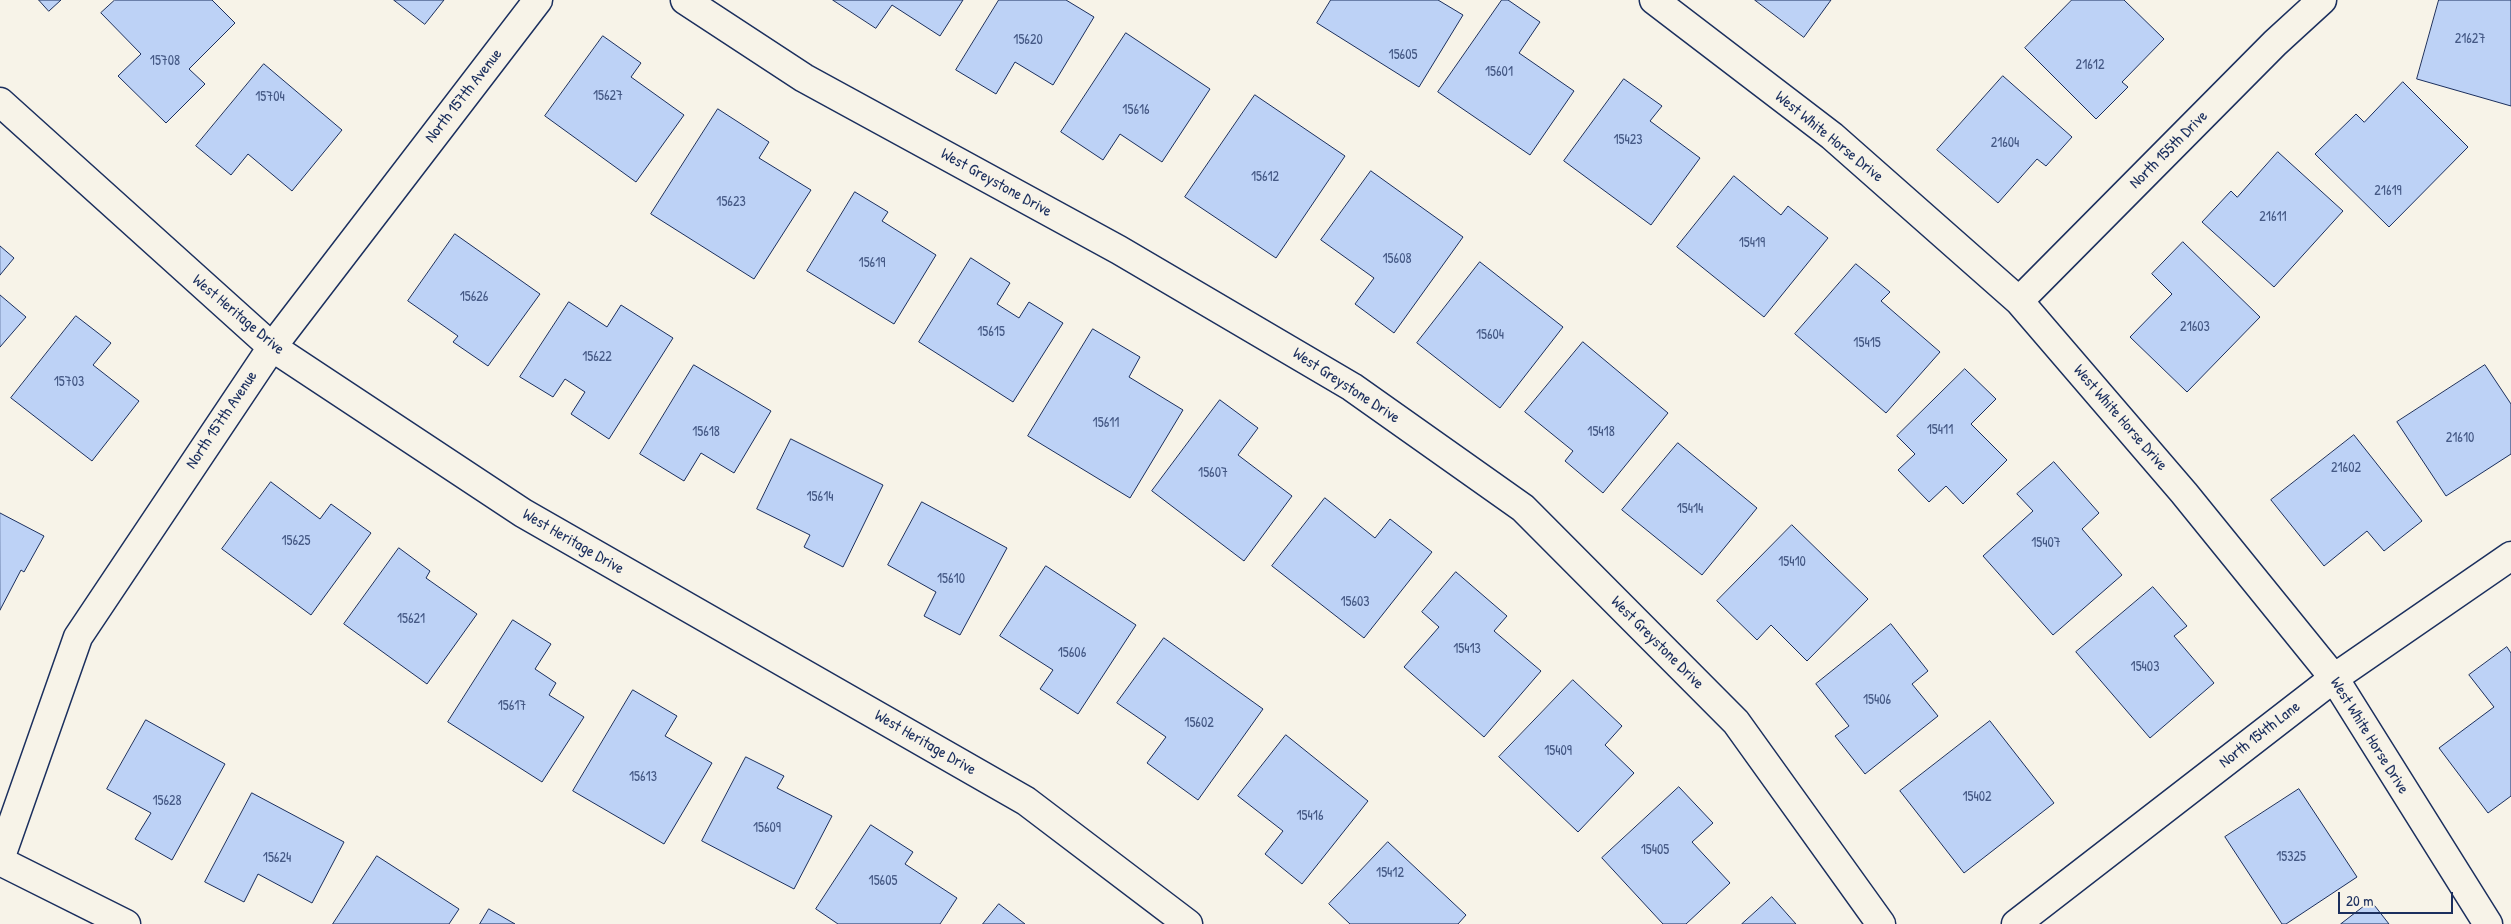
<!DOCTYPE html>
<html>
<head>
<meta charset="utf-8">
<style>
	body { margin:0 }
	#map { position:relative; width:2511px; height:924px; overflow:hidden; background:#f7f3e8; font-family:"Patrick Hand",sans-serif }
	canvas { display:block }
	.scale { position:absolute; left:2338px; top:892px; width:115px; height:22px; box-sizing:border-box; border:2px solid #1b2f5e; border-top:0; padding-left:6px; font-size:15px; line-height:18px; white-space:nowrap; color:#1b2f5e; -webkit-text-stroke:4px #f7f3e8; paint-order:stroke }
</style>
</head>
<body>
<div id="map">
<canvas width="2511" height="924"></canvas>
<div class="scale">20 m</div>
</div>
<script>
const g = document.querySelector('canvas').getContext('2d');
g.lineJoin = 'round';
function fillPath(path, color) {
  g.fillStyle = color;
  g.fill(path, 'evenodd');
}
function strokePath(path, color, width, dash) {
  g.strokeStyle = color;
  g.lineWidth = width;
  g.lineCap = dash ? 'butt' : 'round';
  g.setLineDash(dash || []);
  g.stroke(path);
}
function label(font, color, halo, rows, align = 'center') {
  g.font = font + ' "Patrick Hand",sans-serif';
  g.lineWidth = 5;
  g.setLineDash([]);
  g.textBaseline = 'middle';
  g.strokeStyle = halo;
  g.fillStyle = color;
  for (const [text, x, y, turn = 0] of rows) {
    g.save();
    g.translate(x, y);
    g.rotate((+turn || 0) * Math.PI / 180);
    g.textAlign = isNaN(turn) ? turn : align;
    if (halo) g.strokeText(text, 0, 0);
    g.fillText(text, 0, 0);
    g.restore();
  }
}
const building = new Path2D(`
	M 39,0 L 61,0 L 49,11 Z
	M 115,0 L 212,0 L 235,23 L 189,69 L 205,84 L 166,123 L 118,76 L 141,54 L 101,13 Z
	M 394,0 L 444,0 L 425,24 Z
	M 833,0 L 963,0 L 940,36 L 892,5 L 876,28 Z
	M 999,0 L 1066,0 L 1094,17 L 1053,85 L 1015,62 L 996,94 L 956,70 Z
	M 1331,0 L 1438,0 L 1463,15 L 1419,87 L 1317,23 Z
	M 1502,0 L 1508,0 L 1540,22 L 1519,53 L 1574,91 L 1530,155 L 1438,92 Z
	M 1755,0 L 1831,0 L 1804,37 Z
	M 2072,0 L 2124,0 L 2164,39 L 2122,82 L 2128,87 L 2096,119 L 2025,48 Z
	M 2439,0 L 2511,0 L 2511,106 L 2417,79 Z
	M 1126,33 L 1210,89 L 1162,162 L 1120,134 L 1103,160 L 1061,132 Z
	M 603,36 L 641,63 L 631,77 L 684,115 L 636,182 L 545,116 Z
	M 264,64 L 342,130 L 292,191 L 248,154 L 231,175 L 196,146 Z
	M 2003,76 L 2072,137 L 2046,166 L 2037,159 L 1998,203 L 1937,150 Z
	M 1624,79 L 1662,106 L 1650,121 L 1700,158 L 1651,225 L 1564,161 Z
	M 2403,82 L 2468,147 L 2389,227 L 2315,154 L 2356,114 L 2364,122 Z
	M 1255,95 L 1345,156 L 1276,258 L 1185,197 Z
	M 718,109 L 769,142 L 759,158 L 811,190 L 754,279 L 651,214 Z
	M 2278,152 L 2343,211 L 2274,287 L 2202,222 L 2231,191 L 2237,197 Z
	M 1371,171 L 1463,237 L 1394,333 L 1355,304 L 1374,278 L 1321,240 Z
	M 1734,176 L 1781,215 L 1788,206 L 1828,238 L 1764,317 L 1677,247 Z
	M 855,192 L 888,212 L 882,221 L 936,255 L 894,324 L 807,271 Z
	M 455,234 L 540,294 L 488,366 L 453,342 L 458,336 L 408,301 Z
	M 2183,242 L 2260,317 L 2187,392 L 2130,337 L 2172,294 L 2152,274 Z
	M 0,246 L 14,258 L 0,275 Z
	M 971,258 L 1010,283 L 997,304 L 1019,318 L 1029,302 L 1063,323 L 1013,402 L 919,342 Z
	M 1480,262 L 1563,327 L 1500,408 L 1417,343 Z
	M 1856,264 L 1890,292 L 1881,301 L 1940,352 L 1886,413 L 1795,334 Z
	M 0,295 L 26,317 L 0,347 Z
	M 569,302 L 607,327 L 621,305 L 673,338 L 609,439 L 571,414 L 585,392 L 565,379 L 553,397 L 520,377 Z
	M 76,316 L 111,343 L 93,365 L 139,401 L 92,461 L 11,398 Z
	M 1093,329 L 1140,357 L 1129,377 L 1183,410 L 1130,498 L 1028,436 Z
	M 1583,342 L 1668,413 L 1603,493 L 1565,461 L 1573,451 L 1525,412 Z
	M 694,365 L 771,411 L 734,473 L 701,453 L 684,481 L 640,454 Z
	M 2485,365 L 2511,404 L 2511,454 L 2446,496 L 2397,422 Z
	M 1965,369 L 1996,399 L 1971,424 L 2007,460 L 1963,504 L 1946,486 L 1929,502 L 1898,470 L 1915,454 L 1897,436 Z
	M 1220,400 L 1258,428 L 1238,455 L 1292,496 L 1244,561 L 1152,491 Z
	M 2354,435 L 2422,521 L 2384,551 L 2367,531 L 2324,566 L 2271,500 Z
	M 791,439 L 883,485 L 843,567 L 804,547 L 810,535 L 757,509 Z
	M 1678,443 L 1757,508 L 1702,575 L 1622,510 Z
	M 2054,462 L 2099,513 L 2082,529 L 2122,575 L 2053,635 L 1983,556 L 2033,511 L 2017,494 Z
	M 271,482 L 320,519 L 331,504 L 371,533 L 311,615 L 222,549 Z
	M 1325,498 L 1375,538 L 1390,519 L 1432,552 L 1364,638 L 1272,566 Z
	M 922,502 L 1007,548 L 960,635 L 924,616 L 936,592 L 888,565 Z
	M 0,513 L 44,536 L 24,572 L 21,570 L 0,610 Z
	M 1792,525 L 1868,599 L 1807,661 L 1771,625 L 1757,640 L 1717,601 Z
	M 399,548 L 430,571 L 426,578 L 477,614 L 427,684 L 344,624 Z
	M 1046,566 L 1136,625 L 1078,714 L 1040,689 L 1053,670 L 1000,636 Z
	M 1456,572 L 1507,616 L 1494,631 L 1541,671 L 1484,737 L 1404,667 L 1439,627 L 1422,612 Z
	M 2153,587 L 2187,626 L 2174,636 L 2214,683 L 2150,738 L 2076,652 Z
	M 513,620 L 551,644 L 535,669 L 556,683 L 549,695 L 584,717 L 542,782 L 448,722 Z
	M 1891,624 L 1928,671 L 1912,684 L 1938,716 L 1865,774 L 1835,736 L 1849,726 L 1816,684 Z
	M 1164,638 L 1263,709 L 1198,800 L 1147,763 L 1166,737 L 1117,703 Z
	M 2507,647 L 2511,653 L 2511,796 L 2488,813 L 2439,748 L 2494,707 L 2469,675 Z
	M 1573,680 L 1622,726 L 1605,745 L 1634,773 L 1578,832 L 1499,757 Z
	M 633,690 L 677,716 L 665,736 L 712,763 L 664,844 L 573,791 Z
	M 146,720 L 225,764 L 172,860 L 135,839 L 151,813 L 107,789 Z
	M 1990,721 L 2054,803 L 1964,873 L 1900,791 Z
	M 1286,735 L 1368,801 L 1302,884 L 1265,854 L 1283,831 L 1238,796 Z
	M 746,757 L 784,776 L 777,788 L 832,816 L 794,889 L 702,841 Z
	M 1679,787 L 1713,823 L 1692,842 L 1730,883 L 1686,924 L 1663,924 L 1602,858 Z
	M 2299,789 L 2357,877 L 2286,924 L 2282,924 L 2225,837 Z
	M 252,793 L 344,842 L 312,903 L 258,874 L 244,902 L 205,882 Z
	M 871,825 L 913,852 L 905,864 L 957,898 L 940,924 L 838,924 L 816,909 Z
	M 1388,842 L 1466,915 L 1458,924 L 1350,924 L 1329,904 Z
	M 377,856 L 459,909 L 449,924 L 333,924 Z
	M 1772,897 L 1796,924 L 1742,924 Z
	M 2371,901 L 2389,924 L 2341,924 Z
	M 999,904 L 1025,924 L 983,924 Z
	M 489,909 L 515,924 L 480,924 Z`);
fillPath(building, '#bdd2f6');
strokePath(building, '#1b2f5e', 1);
const minor = new Path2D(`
	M 685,0 L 804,78 L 1119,250 L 1352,387 L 1523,508 L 1736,722 L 1881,924
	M 1654,0 L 1832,136 L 2019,301 L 2184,493 L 2334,678 L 2488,924
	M 0,102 L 272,347 L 523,513 L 1026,801 L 1188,924
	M 2019,301 L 2275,43 L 2322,0
	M 0,859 L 78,637 L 272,347 L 538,0
	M 0,861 L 126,924
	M 2016,924 L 2334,678 L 2511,556`);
strokePath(minor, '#1b2f5e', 31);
strokePath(minor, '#f7f3e8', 28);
label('14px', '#445884', null, [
	["21627",2470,39],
	["15620",1028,40],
	["15605",1403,55],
	["15708",165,61],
	["21612",2090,65],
	["15601",1499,72],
	["15627",608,96],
	["15704",270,97],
	["15616",1136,110],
	["15423",1628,140],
	["21604",2005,143],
	["15612",1265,177],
	["21619",2388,191],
	["15623",731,202],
	["21611",2273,217],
	["15419",1752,243],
	["15608",1397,259],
	["15619",872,263],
	["15626",474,297],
	["21603",2195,327],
	["15615",991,332],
	["15604",1490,335],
	["15415",1867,343],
	["15622",597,357],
	["15703",69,382],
	["15611",1106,423],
	["15411",1940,430],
	["15618",706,432],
	["15418",1601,432],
	["21610",2460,438],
	["21602",2346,468],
	["15607",1213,473],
	["15614",820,497],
	["15414",1690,509],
	["15625",296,541],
	["15407",2046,543],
	["15410",1792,562],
	["15610",951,579],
	["15603",1355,602],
	["15621",411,619],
	["15413",1467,649],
	["15606",1072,653],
	["15403",2145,667],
	["15406",1877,700],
	["15617",512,706],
	["15602",1199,723],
	["15409",1558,751],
	["15613",643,777],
	["15402",1977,797],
	["15628",167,801],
	["15416",1310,816],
	["15609",767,828],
	["15405",1655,850],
	["15325",2291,857],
	["15624",277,858],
	["15412",1390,873],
	["15605",883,881]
]);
label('16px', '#1b2f5e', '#f7f3e8', [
	["North 157th Avenue",464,96,-52],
	["West White Horse Drive",1829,137,39],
	["North 155th Drive",2169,150,-45],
	["West Greystone Drive",996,183,29],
	["West Heritage Drive",238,315,40],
	["West Greystone Drive",1346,386,33],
	["West White Horse Drive",2120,418,49],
	["North 157th Avenue",222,420,-56],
	["West Heritage Drive",573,542,30],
	["West Greystone Drive",1657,643,45],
	["North 154th Lane",2260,735,-38],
	["West White Horse Drive",2369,736,58],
	["West Heritage Drive",925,743,30]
]);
</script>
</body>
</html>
